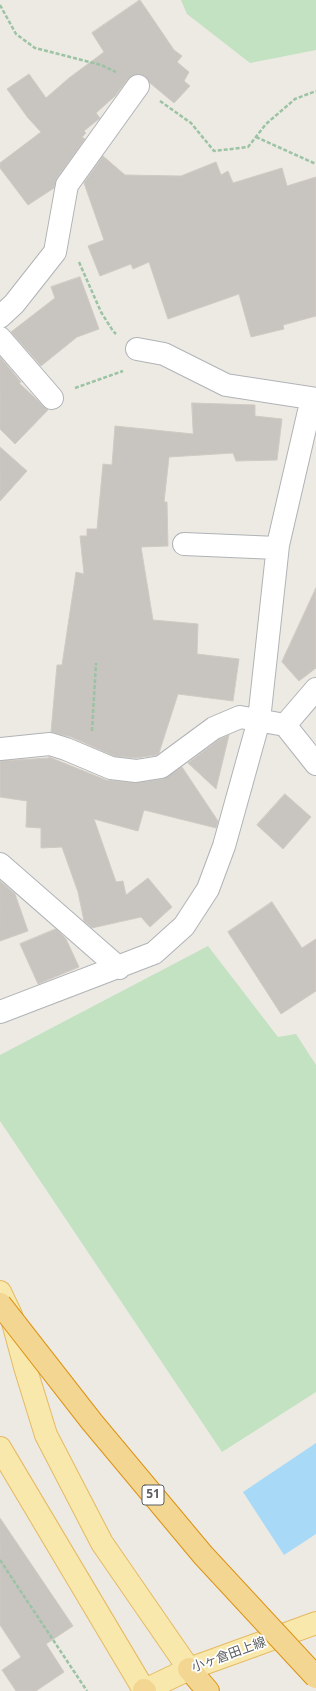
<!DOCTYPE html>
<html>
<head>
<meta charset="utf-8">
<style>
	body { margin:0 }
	canvas { display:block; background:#eceae3 }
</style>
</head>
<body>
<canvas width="316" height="1691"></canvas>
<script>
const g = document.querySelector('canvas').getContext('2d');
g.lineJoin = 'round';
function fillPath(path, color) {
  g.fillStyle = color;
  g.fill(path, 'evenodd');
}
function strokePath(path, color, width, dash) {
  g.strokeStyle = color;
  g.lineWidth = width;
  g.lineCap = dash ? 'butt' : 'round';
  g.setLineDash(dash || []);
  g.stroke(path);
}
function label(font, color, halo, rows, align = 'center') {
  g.font = font + ' "Noto Sans","Noto Sans JP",sans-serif';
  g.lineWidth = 3.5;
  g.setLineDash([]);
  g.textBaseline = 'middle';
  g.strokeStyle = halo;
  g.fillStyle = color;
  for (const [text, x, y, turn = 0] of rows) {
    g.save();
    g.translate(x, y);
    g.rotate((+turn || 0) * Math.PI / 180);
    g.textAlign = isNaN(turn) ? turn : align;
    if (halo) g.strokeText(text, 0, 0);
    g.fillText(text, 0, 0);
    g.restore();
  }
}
fillPath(new Path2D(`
	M 181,0 L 316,0 L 316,50 L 250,63 L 187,14 Z
	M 208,946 L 278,1037 L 296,1034 L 316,1065 L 316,1392 L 222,1452 L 0,1121 L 0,1055 Z`), '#c3e2c1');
fillPath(new Path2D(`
	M 316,1443 L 316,1534 L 284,1555 L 243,1492 Z`), '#a8d9f7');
const building = new Path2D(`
	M 140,0 L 174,50 L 182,56 L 177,62 L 189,72 L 184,81 L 190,86 L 174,103 L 150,83 L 145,76 L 139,74 L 133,75 L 128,79 L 115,96 L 96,113 L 100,118 L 84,131 L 86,133 L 82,137 L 85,139 L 57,178 L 54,188 L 28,205 L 0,168 L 0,163 L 41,132 L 28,118 L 7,89 L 29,74 L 46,98 L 69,78 L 104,52 L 92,33 Z
	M 103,156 L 125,175 L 181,176 L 216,162 L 221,175 L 228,171 L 233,183 L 282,168 L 287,186 L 316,177 L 316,316 L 283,325 L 284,329 L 251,337 L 239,294 L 168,319 L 149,262 L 133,269 L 131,264 L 100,276 L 88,246 L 104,240 L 84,183 Z
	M 80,277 L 99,329 L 77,337 L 41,366 L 11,332 L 55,298 L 51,287 Z
	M 0,357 L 21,382 L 19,383 L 48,410 L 15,444 L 0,429 Z
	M 192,403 L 255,405 L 255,416 L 282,419 L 277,460 L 236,461 L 233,453 L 169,457 L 164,502 L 167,502 L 168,546 L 141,547 L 153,620 L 198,624 L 197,654 L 239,659 L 233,701 L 178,694 L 159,753 L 156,755 L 136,758 L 114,756 L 71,737 L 51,732 L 57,665 L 62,665 L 76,572 L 84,574 L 80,536 L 87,536 L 87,529 L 97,529 L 103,464 L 112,465 L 115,426 L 193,434 Z
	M 0,447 L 27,471 L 0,501 Z
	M 316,588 L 316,668 L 299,681 L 282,662 Z
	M 229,735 L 216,789 L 188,763 L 220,739 Z
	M 49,757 L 106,780 L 135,783 L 163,779 L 182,767 L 218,821 L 216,828 L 144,810 L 138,831 L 94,819 L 116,882 L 123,881 L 126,895 L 148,878 L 172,907 L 150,927 L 141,917 L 92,928 L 84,921 L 78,892 L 62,847 L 41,848 L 41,828 L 26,827 L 27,801 L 0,797 L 0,761 L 49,758 Z
	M 285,794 L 311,817 L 283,849 L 257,825 Z
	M 0,881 L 15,894 L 28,931 L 0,941 Z
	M 272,902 L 302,948 L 316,939 L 316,991 L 281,1014 L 228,932 Z
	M 56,929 L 66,939 L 79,967 L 38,984 L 20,944 Z
	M 0,1518 L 73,1626 L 46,1644 L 64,1672 L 36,1691 L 16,1691 L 2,1670 L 21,1657 L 0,1625 Z`);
fillPath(building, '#c8c4c0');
strokePath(building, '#d0cbc2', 1);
const minor = new Path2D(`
	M 0,317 L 14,304 L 55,252 L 67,185 L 138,86
	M 0,338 L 52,398
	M 137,349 L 164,354 L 226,385 L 316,399
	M 184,544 L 277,548
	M 285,725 L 316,689
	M 0,749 L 50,744 L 66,749 L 111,768 L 136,771 L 161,767 L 214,728 L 240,717 L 285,725 L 316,764
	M 0,864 L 119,968
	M 0,1012 L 154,953 L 184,926 L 208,889 L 224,846 L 259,720 L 278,545 L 309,411 L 316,403`);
const major = new Path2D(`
	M 0,1292 L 11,1315 L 25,1367 L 46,1435 L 102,1543 L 189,1669
	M 0,1448 L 144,1690
	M 143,1691 L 189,1669 L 316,1623`);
const highway = new Path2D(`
	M 189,1669 L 208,1691
	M 144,1690 L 145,1691`);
strokePath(minor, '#b0b3b7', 24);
strokePath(major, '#e5ba63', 24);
strokePath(highway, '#dc9313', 24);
strokePath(new Path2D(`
	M 0,5 L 16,34 L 35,48 L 101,65 L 116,72
	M 160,101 L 191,123 L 214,151 L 248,147 L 266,124 L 295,99 L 316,91
	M 256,137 L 316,164
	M 79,262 L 101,312 L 113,331 L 116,334
	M 75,388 L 123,371
	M 92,731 L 96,663
	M 0,1560 L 87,1691`), '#9bc3a4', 2.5, [4, 2]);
strokePath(minor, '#fff', 22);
strokePath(major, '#f8e8ac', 22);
strokePath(highway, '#f4d693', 22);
const highwayBridge = new Path2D(`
	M 0,1304 L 92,1422 L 203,1555 L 316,1677`);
strokePath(highwayBridge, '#dc9313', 24, []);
strokePath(highwayBridge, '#f4d693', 22);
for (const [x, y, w] of [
	[153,1495,22]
]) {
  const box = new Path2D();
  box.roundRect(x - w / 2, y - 10, w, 20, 3);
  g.fillStyle = '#fff';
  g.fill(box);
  strokePath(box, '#5b5e62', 1);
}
label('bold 12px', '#5b5e62', null, [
	["51",153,1495]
]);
label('13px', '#5b5e62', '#fff', [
	["小ヶ倉田上線",229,1655,-20]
]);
</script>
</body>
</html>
